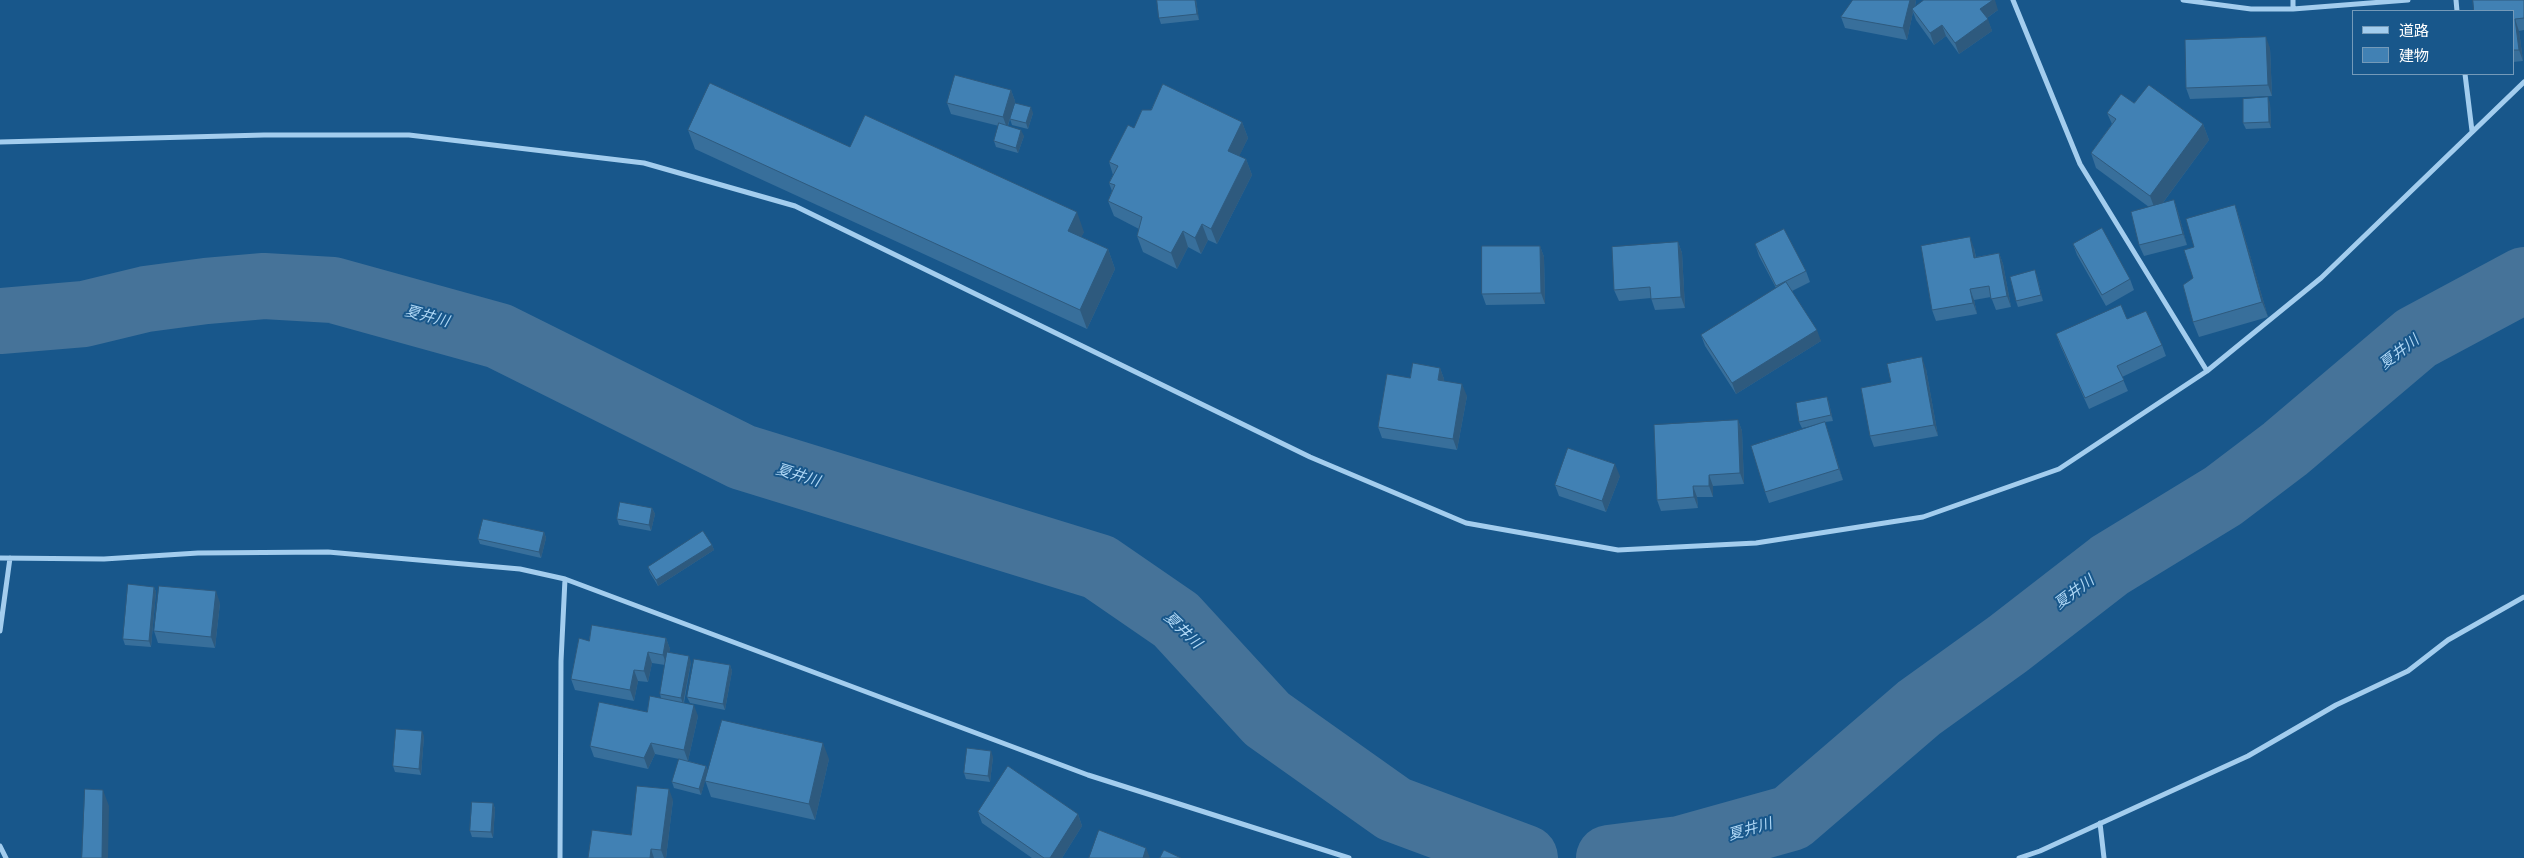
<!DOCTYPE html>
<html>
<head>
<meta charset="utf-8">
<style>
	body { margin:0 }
	#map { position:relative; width:2524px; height:858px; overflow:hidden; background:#18578b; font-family:"Exo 2","Noto Sans JP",sans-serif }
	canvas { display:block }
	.legend { position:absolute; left:2352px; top:10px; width:162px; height:65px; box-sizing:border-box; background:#18578b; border:1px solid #749ab9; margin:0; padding:6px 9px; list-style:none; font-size:15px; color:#fff }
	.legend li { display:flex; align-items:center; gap:10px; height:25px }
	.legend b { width:25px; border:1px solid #749ab9 }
</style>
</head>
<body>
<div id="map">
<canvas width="2524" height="858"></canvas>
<ul class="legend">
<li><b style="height:6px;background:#a3cdee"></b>道路</li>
<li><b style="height:14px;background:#4181b4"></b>建物</li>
</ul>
</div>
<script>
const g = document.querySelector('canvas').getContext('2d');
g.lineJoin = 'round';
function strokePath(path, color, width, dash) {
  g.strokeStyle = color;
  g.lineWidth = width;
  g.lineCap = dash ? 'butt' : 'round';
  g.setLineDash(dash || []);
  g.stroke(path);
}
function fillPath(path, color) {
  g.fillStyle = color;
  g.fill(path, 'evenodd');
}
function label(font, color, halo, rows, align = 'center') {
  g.font = font + ' "Exo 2","Noto Sans JP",sans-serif';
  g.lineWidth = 4;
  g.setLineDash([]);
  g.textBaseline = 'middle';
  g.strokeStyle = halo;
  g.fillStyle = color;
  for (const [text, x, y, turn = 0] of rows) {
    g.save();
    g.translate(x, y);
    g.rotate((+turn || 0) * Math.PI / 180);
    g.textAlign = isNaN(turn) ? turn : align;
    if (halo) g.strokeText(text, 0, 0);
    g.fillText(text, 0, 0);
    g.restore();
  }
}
strokePath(new Path2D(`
	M 0,321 L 84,314 L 146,299 L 206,291 L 264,286 L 333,290 L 499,336 L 742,457 L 1099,567 L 1176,620 L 1267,719 L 1394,809 L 1525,858
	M 1609,858 L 1680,849 L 1791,818 L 1919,708 L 2008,644 L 2110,565 L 2223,496 L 2285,449 L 2416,338 L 2524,280`), '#467399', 66);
strokePath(new Path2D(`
	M 2013,0 L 2080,164 L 2207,371
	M 2183,0 L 2251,9 L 2293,9 L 2408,0
	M 2456,0 L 2457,11
	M 2293,9 L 2293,0
	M 2465,74 L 2472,131
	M 0,142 L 264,135 L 409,135 L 644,163 L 795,206 L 1310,457 L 1466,523 L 1618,550 L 1756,543 L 1923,517 L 2059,469 L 2207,371 L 2321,278 L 2524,82
	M 0,558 L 104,559 L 198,553 L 328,552 L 520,569 L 565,579 L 1088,775 L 1349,858
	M 0,631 L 10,558
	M 2100,823 L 2104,858
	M 0,846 L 6,858
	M 560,858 L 561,661 L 565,579
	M 2019,858 L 2040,851 L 2248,756 L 2336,705 L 2408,671 L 2448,640 L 2524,597`), '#a3cdee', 5);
fillPath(new Path2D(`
	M 1157,0 L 1196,0 L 1199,20 L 1161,24 L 1159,18 Z
	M 1853,0 L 1916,0 L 1915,7 L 1998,10 L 1987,18 L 1992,31 L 1959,54 L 1946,36 L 1934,45 L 1916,20 L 1913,12 L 1907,40 L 1845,28 L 1841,17 Z
	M 2524,0 L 2524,30 L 2519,31 L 2523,61 L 2513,62 L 2513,11 Z
	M 2270,48 L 2272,96 L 2190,99 L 2186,88 Z
	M 1011,90 L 1015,101 L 1008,126 L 1024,136 L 1018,153 L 996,147 L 994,141 L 999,126 L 951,114 L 947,103 Z
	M 2134,103 L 2203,124 L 2209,140 L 2162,204 L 2174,200 L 2178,212 L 2187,245 L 2144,256 L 2139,245 L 2149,207 L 2096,168 L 2091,153 L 2112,124 L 2107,113 Z
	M 2270,103 L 2271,128 L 2246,129 L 2243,123 Z
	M 1033,113 L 1028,129 L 1012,125 L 1010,119 Z
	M 1242,122 L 1248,138 L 1239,156 L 1246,159 L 1252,175 L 1217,244 L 1208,240 L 1201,254 L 1188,247 L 1177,269 L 1143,252 L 1137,236 L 1139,229 L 1114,216 L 1108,201 L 1112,191 L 1109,183 L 1113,175 L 1109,162 L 1134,128 Z
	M 688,130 L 850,147 L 1084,232 L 1081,237 L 1108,249 L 1115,269 L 1087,329 L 695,149 Z
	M 2235,205 L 2240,221 L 2268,317 L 2199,337 L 2193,322 L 2193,278 L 2194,247 Z
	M 1678,242 L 1682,253 L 1685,308 L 1655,310 L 1651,298 L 1619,301 L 1614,290 Z
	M 1755,244 L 1806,271 L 1810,282 L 1792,291 L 1821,341 L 1736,394 L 1705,346 L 1701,335 L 1776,288 L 1759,256 Z
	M 2073,244 L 2130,279 L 2134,290 L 2106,306 L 2077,255 Z
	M 1540,246 L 1544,257 L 1545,304 L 1486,305 L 1482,294 Z
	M 1974,248 L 1976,257 L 1999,253 L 2003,264 L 2011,307 L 1996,310 L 1991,297 L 1974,300 L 1977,314 L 1936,321 L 1932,310 Z
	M 2037,276 L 2043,301 L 2018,307 L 2016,301 Z
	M 2127,319 L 2162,345 L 2166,356 L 2122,377 L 2128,391 L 2089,409 L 2060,345 L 2056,334 Z
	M 1440,368 L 1444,379 L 1444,381 L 1467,396 L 1457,450 L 1382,438 L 1378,427 L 1410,378 Z
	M 1926,369 L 1938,436 L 1874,447 L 1870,436 Z
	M 1827,397 L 1829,403 L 1833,421 L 1825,422 L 1843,480 L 1769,503 L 1765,492 L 1825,423 L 1802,428 L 1799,422 Z
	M 1738,420 L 1742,431 L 1744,484 L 1713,486 L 1713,497 L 1697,497 L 1698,508 L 1661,511 L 1657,500 Z
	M 1620,476 L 1606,512 L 1559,496 L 1555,485 Z
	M 652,508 L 655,514 L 651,531 L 619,525 L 617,519 Z
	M 544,532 L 546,538 L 541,558 L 480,544 L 478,539 Z
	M 712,545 L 714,550 L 658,586 L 650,573 L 648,567 Z
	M 154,587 L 156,592 L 151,647 L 125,645 L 123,639 Z
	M 220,603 L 215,648 L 158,643 L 154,631 Z
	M 666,638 L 670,649 L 669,652 L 691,662 L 684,703 L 698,716 L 688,761 L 706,766 L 708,772 L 829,759 L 815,820 L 711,797 L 705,780 L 701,795 L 674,788 L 672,782 L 679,759 L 655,754 L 648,769 L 594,757 L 590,746 L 647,712 L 661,698 L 660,694 L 665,665 L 652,663 L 648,682 L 638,681 L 634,701 L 575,690 L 571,679 L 589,641 Z
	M 730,665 L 732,671 L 725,710 L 690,703 L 687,697 Z
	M 424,736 L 421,775 L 395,772 L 393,766 Z
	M 993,757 L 990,782 L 966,779 L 964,773 Z
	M 673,800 L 666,858 L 588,858 L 631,835 Z
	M 493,803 L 495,809 L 493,838 L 472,837 L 470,831 Z
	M 978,812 L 1078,814 L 1082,826 L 1062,858 L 1032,858 L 982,823 Z`), '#386f9b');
fillPath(new Path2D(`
	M 1195,0 L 1196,0 L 1199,20 L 1197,14 Z
	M 1910,0 L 1916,0 L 1914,11 L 1912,9 L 1913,12 L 1907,40 L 1903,28 Z
	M 1993,0 L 1995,0 L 1998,10 L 1984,20 L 1980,9 Z
	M 1988,19 L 1992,31 L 1959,54 L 1955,43 Z
	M 2515,19 L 2519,31 L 2523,61 L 2519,50 Z
	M 1942,25 L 1946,36 L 1934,45 L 1930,33 Z
	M 2266,37 L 2270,48 L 2272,96 L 2268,85 Z
	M 1011,90 L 1015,101 L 1007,128 L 1003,117 Z
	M 2268,97 L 2270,103 L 2271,128 L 2269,122 Z
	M 1031,107 L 1033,113 L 1028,129 L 1026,123 Z
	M 1242,122 L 1248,138 L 1234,167 L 1228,151 Z
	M 2203,124 L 2209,140 L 2156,212 L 2150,196 Z
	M 1021,130 L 1024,136 L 1018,153 L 1016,148 Z
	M 1246,159 L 1252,175 L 1217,244 L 1211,229 Z
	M 2174,200 L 2178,212 L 2187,245 L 2183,234 Z
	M 2235,205 L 2240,221 L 2268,317 L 2262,302 Z
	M 1077,212 L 1084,232 L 1075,250 L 1068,231 Z
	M 1202,224 L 1208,240 L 1201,254 L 1195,238 Z
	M 1183,231 L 1188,247 L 1177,269 L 1171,253 Z
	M 1970,237 L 1974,248 L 1978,269 L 1974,258 Z
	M 1678,242 L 1682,253 L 1685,308 L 1681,297 Z
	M 1540,246 L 1544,257 L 1545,304 L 1541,293 Z
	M 1108,249 L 1115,269 L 1087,329 L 1080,310 Z
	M 1999,253 L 2003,264 L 2011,307 L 2007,296 Z
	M 2035,270 L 2037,276 L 2043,301 L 2041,295 Z
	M 1970,289 L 1974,300 L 1977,314 L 1973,303 Z
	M 1817,330 L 1821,341 L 1736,394 L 1732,383 Z
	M 1922,357 L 1926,369 L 1938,436 L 1934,425 Z
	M 1440,368 L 1444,379 L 1442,391 L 1438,380 Z
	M 1462,384 L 1467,396 L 1457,450 L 1453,439 Z
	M 1827,397 L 1829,403 L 1833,421 L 1831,415 Z
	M 1738,420 L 1742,431 L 1744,484 L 1740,473 Z
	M 1825,422 L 1829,434 L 1843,480 L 1839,469 Z
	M 1615,464 L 1620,476 L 1606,512 L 1602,501 Z
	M 1709,475 L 1713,486 L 1713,497 L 1709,486 Z
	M 1693,486 L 1697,497 L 1698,508 L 1694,497 Z
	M 652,508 L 655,514 L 651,531 L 649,525 Z
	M 544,532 L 546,538 L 541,558 L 539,552 Z
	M 712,545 L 714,550 L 658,586 L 656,580 Z
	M 154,587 L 156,592 L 151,647 L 149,641 Z
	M 216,591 L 220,603 L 215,648 L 211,637 Z
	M 666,638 L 670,649 L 667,666 L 663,655 Z
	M 648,652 L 652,663 L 648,682 L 644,671 Z
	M 689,656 L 691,662 L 683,704 L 681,698 Z
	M 730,665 L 732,671 L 725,710 L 723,704 Z
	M 634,670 L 638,681 L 634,701 L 630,690 Z
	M 694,705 L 698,716 L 688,761 L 684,750 Z
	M 422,731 L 424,736 L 421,775 L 419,769 Z
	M 651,743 L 655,754 L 648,769 L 644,758 Z
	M 823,743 L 829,759 L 815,820 L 809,804 Z
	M 991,751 L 993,757 L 990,782 L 988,776 Z
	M 706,766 L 708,772 L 701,795 L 699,789 Z
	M 669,789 L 673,800 L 666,858 L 664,858 L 661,850 Z
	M 103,790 L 109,806 L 108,858 L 102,858 Z
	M 493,803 L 495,809 L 493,838 L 491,832 Z
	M 1078,814 L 1082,826 L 1062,858 L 1050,858 Z
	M 1146,848 L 1150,858 L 1143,858 Z
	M 651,849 L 654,858 L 650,858 Z`), '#2e5a7e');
const building = new Path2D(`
	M 1157,0 L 1195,0 L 1197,14 L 1159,18 Z
	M 1853,0 L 1910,0 L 1903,28 L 1841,17 Z
	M 1924,0 L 1993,0 L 1980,9 L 1988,19 L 1955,43 L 1942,25 L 1930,33 L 1912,9 Z
	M 2473,0 L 2524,0 L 2524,18 L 2515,19 L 2519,50 L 2513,50 L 2513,11 L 2474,11 Z
	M 2266,37 L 2268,85 L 2186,88 L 2185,40 Z
	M 955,75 L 1011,90 L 1003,117 L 947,103 Z
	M 710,83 L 850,147 L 865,115 L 1077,212 L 1068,231 L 1108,249 L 1080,310 L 688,130 Z
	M 1163,84 L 1242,122 L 1228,151 L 1246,159 L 1211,229 L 1202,224 L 1195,238 L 1183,231 L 1171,253 L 1137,236 L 1142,217 L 1108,201 L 1115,185 L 1109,183 L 1118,166 L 1109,162 L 1128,125 L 1134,128 L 1142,110 L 1151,110 Z
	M 2149,85 L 2203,124 L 2150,196 L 2091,153 L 2116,119 L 2107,113 L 2121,94 L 2134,103 Z
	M 2268,97 L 2269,122 L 2243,123 L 2243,99 Z
	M 1015,103 L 1031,107 L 1026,123 L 1010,119 Z
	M 999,123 L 1021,130 L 1016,148 L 994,141 Z
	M 2174,200 L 2183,234 L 2139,245 L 2131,212 Z
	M 2235,205 L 2262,302 L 2193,322 L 2183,285 L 2193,278 L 2184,250 L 2194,247 L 2186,219 Z
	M 2102,228 L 2130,279 L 2102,295 L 2073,244 Z
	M 1784,229 L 1806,271 L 1776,286 L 1755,244 Z
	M 1970,237 L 1974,258 L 1999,253 L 2007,296 L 1991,299 L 1989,286 L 1970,289 L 1973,303 L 1932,310 L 1921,246 Z
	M 1678,242 L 1681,297 L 1651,299 L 1650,287 L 1614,290 L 1612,247 Z
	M 1482,246 L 1540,246 L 1541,293 L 1482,294 Z
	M 2035,270 L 2041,295 L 2016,301 L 2010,277 Z
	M 1786,282 L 1817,330 L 1732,383 L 1701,335 Z
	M 2121,305 L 2127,319 L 2146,311 L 2162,345 L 2117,366 L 2124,380 L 2085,398 L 2056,334 Z
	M 1922,357 L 1934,425 L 1870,436 L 1861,388 L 1891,382 L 1887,364 Z
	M 1413,363 L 1440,368 L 1438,380 L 1462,384 L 1453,439 L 1378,427 L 1387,374 L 1410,378 Z
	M 1827,397 L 1831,415 L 1799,422 L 1796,403 Z
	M 1738,420 L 1740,473 L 1709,475 L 1709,486 L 1693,486 L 1694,497 L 1657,500 L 1654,425 Z
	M 1825,422 L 1839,469 L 1765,492 L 1751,446 Z
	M 1568,448 L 1615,464 L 1602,501 L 1555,485 Z
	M 620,502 L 652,508 L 649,525 L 617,519 Z
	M 483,519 L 544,532 L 539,552 L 478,539 Z
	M 703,531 L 712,545 L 656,580 L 648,567 Z
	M 128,584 L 154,587 L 149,641 L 123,639 Z
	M 159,586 L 216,591 L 211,637 L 154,631 Z
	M 592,625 L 666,638 L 663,655 L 648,652 L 644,671 L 634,670 L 630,690 L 571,679 L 579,638 L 589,641 Z
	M 667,652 L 689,656 L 681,698 L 660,694 Z
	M 694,659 L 730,665 L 723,704 L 687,697 Z
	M 650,696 L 694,705 L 684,750 L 651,743 L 644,758 L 590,746 L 599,702 L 647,712 Z
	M 722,720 L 823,743 L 809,804 L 705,781 Z
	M 396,729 L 422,731 L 419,769 L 393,766 Z
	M 967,748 L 991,751 L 988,776 L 964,773 Z
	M 679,759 L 706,766 L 699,789 L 672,782 Z
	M 1008,766 L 1078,814 L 1050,858 L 1044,858 L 978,812 Z
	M 637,786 L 669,789 L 661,850 L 651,849 L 650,858 L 588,858 L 592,830 L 631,835 Z
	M 85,789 L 103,790 L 102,858 L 82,858 Z
	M 472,802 L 493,803 L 491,832 L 470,831 Z
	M 1099,830 L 1146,848 L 1143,858 L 1089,858 Z
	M 1164,850 L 1181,858 L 1160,858 Z`);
fillPath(building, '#4181b4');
strokePath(building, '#2e5a7e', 1);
label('italic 15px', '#afd7f5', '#18578b', [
	["夏井川",427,316,15],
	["夏井川",2399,352,-38],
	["夏井川",798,475,17],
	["夏井川",2074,592,-37],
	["夏井川",1183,630,44],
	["夏井川",1750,829,-16]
]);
</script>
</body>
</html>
